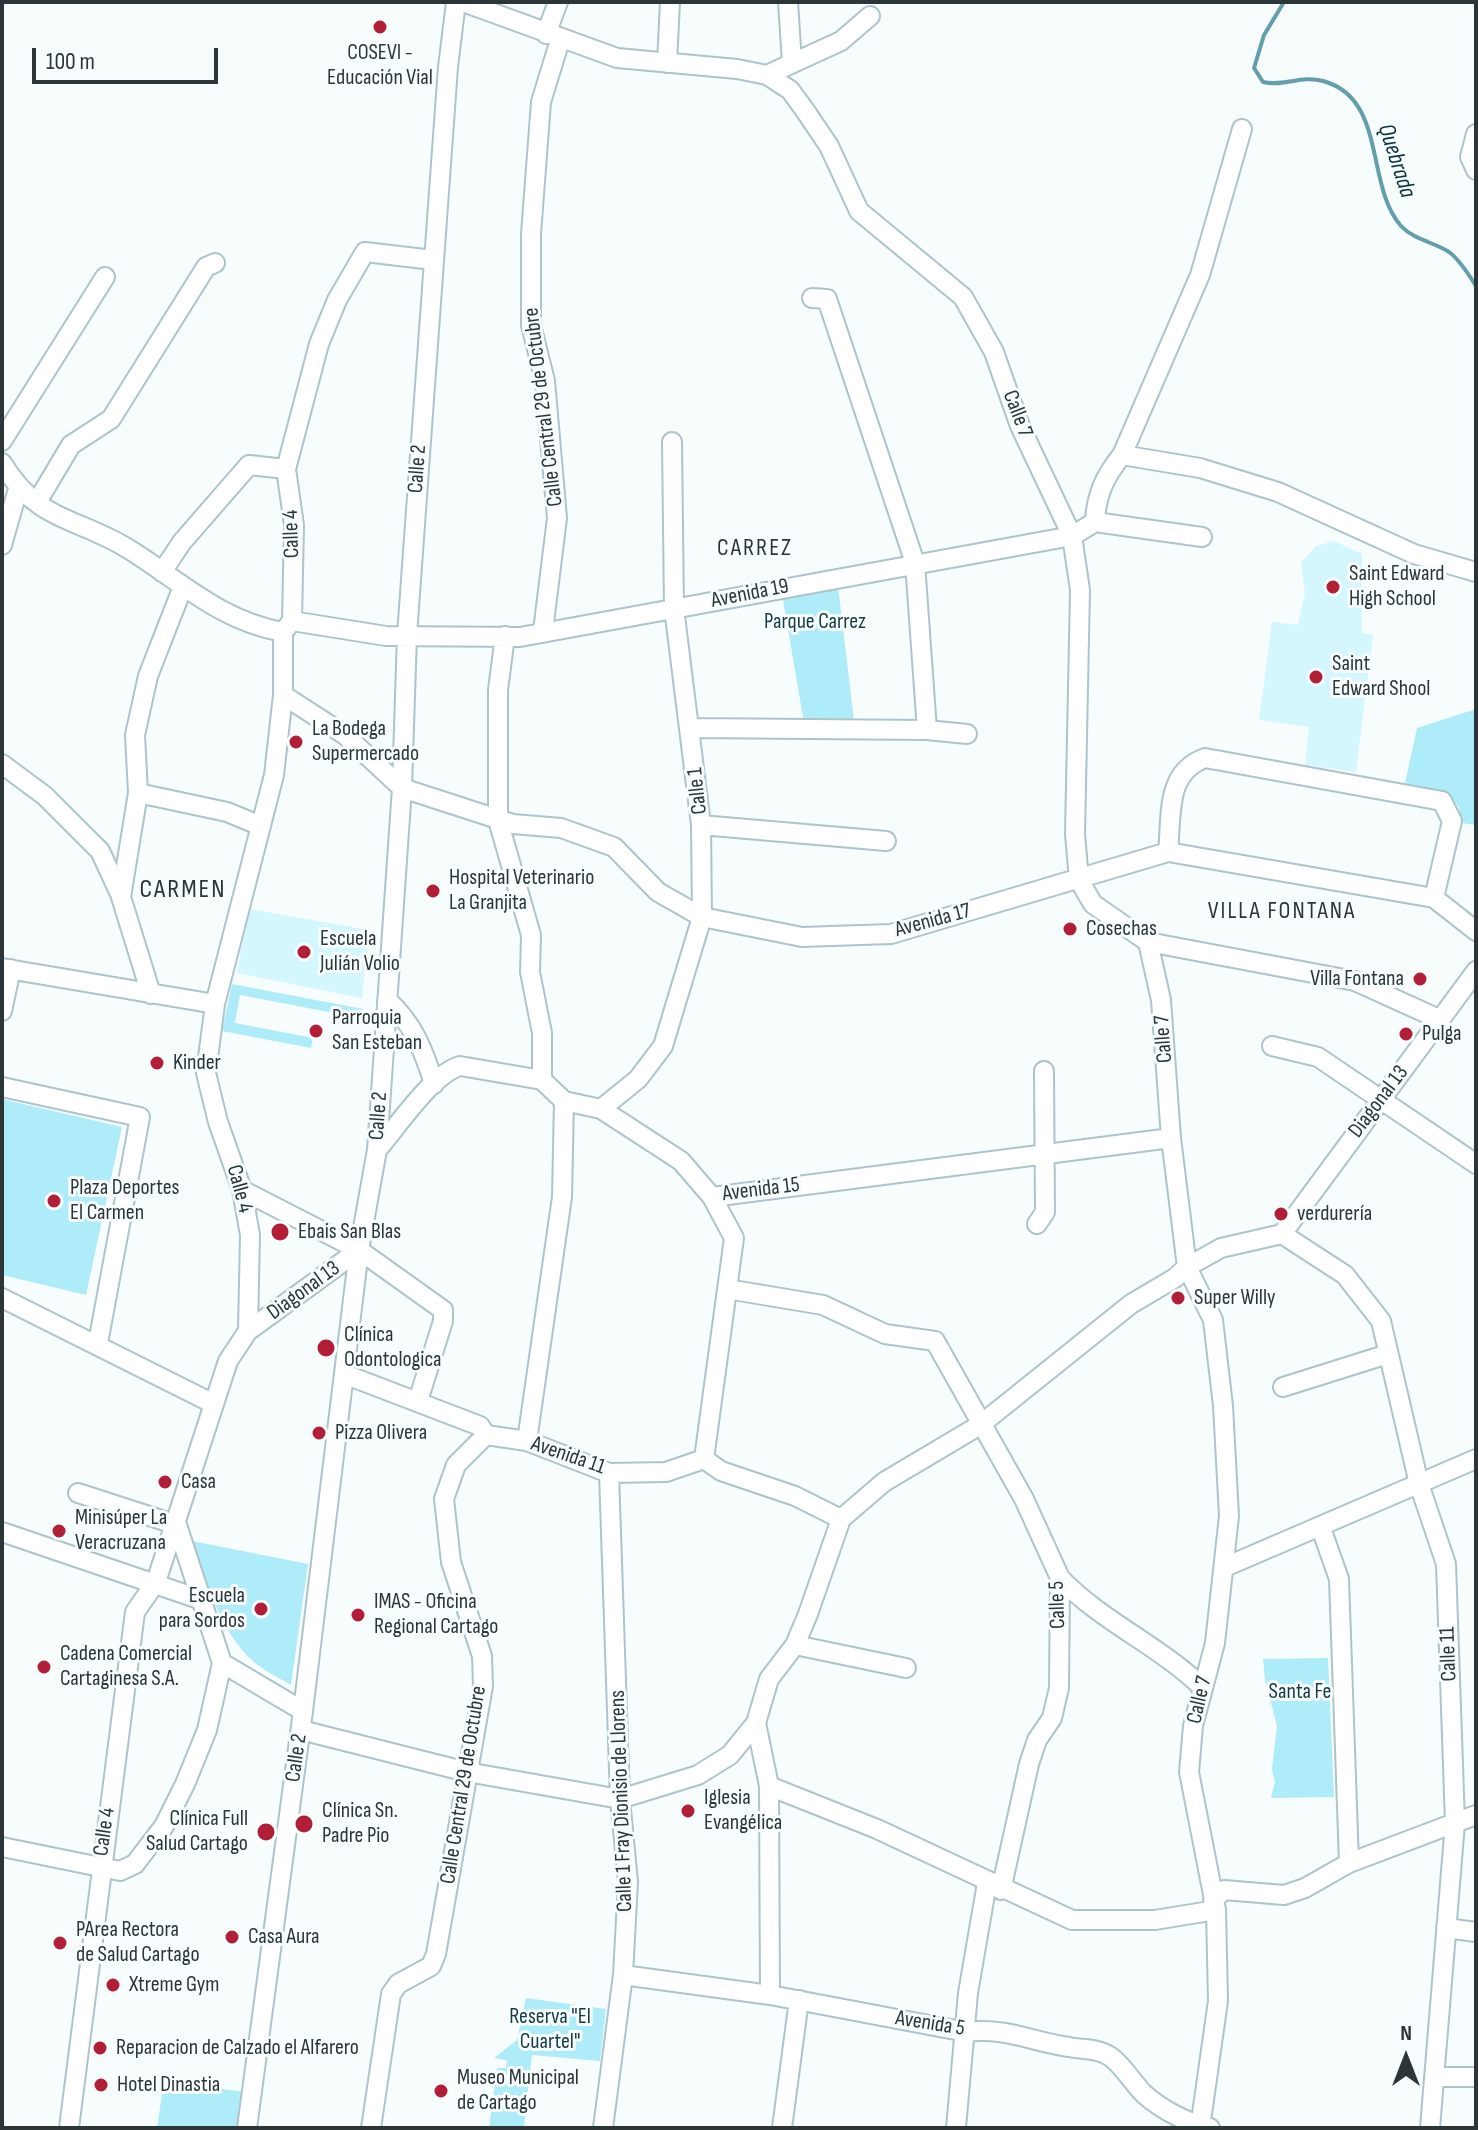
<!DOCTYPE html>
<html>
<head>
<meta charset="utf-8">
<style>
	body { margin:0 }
	#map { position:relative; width:1478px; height:2130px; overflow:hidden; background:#f7fcfd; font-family:"Sofia Sans Condensed",sans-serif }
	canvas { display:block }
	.frame { position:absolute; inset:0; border:4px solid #2c3638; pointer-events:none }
	.north { position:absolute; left:1366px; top:2018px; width:80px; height:80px; -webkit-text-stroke:6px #f7fcfd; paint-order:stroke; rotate:0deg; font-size:22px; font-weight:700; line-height:32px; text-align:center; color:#2c3638 }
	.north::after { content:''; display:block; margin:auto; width:28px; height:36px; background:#2c3638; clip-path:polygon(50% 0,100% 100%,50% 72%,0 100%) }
	.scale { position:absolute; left:32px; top:48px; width:186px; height:36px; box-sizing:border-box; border:4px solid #2c3638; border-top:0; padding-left:10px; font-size:24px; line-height:28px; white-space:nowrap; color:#2c3638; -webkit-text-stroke:6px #f7fcfd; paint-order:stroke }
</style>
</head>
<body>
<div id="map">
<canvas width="1478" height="2130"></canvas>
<div class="frame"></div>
<div class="north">N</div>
<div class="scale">100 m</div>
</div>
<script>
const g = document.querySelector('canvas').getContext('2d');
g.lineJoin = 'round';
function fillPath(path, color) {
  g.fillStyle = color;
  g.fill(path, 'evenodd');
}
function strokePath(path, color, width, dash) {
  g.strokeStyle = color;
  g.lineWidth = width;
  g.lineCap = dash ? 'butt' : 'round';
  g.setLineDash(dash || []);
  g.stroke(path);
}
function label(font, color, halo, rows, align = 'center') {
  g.font = font + ' "Sofia Sans Condensed",sans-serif';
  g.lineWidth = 6;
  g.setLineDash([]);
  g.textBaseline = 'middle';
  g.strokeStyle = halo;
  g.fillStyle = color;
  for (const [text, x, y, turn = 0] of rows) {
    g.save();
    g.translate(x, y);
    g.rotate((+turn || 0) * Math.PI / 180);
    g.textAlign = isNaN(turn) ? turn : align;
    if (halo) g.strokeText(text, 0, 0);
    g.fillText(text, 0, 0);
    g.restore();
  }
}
fillPath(new Path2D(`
	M 1334,541 L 1362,554 L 1362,633 L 1373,635 L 1356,772 L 1305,765 L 1309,727 L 1259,720 L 1272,622 L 1298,625 L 1305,593 L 1301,563 L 1316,546 Z
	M 249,909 L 369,930 L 362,998 L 237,973 Z`), '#d4f6fe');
fillPath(new Path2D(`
	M 837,578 L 855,729 L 805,729 L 781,588 Z
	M 1476,709 L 1476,825 L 1461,823 L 1459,808 L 1448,793 L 1405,783 L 1417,728 Z
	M 232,984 L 363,1009 L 360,1018 L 240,995 L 235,1023 L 313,1038 L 311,1048 L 222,1031 Z
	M 2,1099 L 122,1127 L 86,1295 L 2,1275 Z
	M 192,1541 L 308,1564 L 291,1685 C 279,1678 265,1671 254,1662 C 221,1634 205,1580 192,1541 Z
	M 1328,1658 L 1334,1797 L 1271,1798 L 1275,1782 L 1272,1769 L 1277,1726 L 1265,1680 L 1263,1659 Z
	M 526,1998 L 606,2009 L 600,2061 L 532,2055 L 524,2128 L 489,2128 L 497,2068 L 506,2068 L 507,2060 L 494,2058 L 517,2040 Z
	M 164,2081 L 245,2092 L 240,2128 L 157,2128 Z`), '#afecf9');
strokePath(new Path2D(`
	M 1284,2 L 1264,35 L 1254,68 L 1263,82 C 1284,87 1301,75 1323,81 C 1387,98 1365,186 1401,226 C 1414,240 1434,242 1449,252 C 1460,260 1469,275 1476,286`), '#639eac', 4);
const minor = new Path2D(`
	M 463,2 L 617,58 L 737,69 L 767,75 L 841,41 L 870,16
	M 788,2 L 792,63
	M 546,34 L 558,2
	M 667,63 L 670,2
	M 767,75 L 790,90 L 804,109 L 829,146 L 859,211 L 963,297 L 994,352 L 1020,426 L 1072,536 L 1080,590 L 1075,834 L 1079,880 L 1093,904 L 1148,942 L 1161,1000 L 1171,1138 L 1187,1267 L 1213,1320 L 1223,1406 L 1229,1516 L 1215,1643 L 1193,1726 L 1189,1772 L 1216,1910 L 1218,2001 L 1200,2128
	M 1476,134 L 1470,157 L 1476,170
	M 812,298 L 827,299 L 915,563 L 927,730
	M 2,441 L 105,277
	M 1122,455 L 1200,468 L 1278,492 L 1414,554 L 1476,572
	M 2,463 C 39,523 74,516 127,548 C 179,580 220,621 283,632
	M 37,502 L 71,445 L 111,419 L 206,267 L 215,263
	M 1095,522 C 1096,495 1105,476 1122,455 L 1200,275 L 1242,129
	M 2,545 L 18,489
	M 162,572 L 182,542 L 249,465 L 286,469
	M 292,621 L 386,636 L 520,637 L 1072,536 L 1095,522 L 1202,537
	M 543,631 L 557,518 L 545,381 L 531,325 L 531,234 L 541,102 L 560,40
	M 505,636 L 498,690 L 498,820 L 531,935 L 530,972 L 542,1033 L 542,1080
	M 283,695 L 345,735 L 402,788 L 513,824 L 561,828 L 614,847 L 658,892 L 702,917 L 802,937 L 891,934 L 1168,852 L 1434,898 L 1476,931
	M 691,728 L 927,730 L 967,734
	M 2,764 L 45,796 L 100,851 L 121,896
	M 138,793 L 227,812 L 261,826
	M 701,825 L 886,841
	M 1168,852 C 1172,814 1165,773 1205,758 L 1442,801 L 1452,821 L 1434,898
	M 1148,942 L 1355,981 L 1441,1020
	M 2,968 L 215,1004
	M 151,994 L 121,897 L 138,793 L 135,735 L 148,676 L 182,589
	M 387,1000 C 413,1023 424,1051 434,1084
	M 2,1011 L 11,969
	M 1272,1046 L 1318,1057 L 1476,1164
	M 2,1087 L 140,1117 L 98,1343
	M 601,1109 L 638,1079 L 663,1046 L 702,917 L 701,825 L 674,608 L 672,442
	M 377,1150 C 397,1127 432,1074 460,1066 L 542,1080 L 564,1101 L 601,1109 L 681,1161 L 712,1197 L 1171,1138
	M 242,1190 L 359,1250 L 443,1310 L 443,1321 L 418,1401
	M 1037,1224 L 1045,1212 L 1044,1071
	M 1282,1234 L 1345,1275 L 1381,1321 L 1419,1484 L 1446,1564 L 1455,1823 L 1430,2128
	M 1282,1234 L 1476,971
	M 727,1289 L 823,1305 L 885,1334 L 935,1341 L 1024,1499 L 1060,1578 L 1059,1688 L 1052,1718 L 1037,1740 L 1029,1764 L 1001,1890
	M 2,1298 L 214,1404
	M 248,1331 L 359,1250
	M 344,1374 L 480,1426 L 486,1435 L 527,1441 L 609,1473 L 666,1472 L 704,1459 L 721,1471 L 795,1496 L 841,1519
	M 1283,1387 L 1388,1354
	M 527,1441 L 562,1197 L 564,1101
	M 704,1459 L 734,1238 L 712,1197
	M 1321,1528 L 1339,1579 L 1349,1863
	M 2,1532 L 199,1599
	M 1225,1567 L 1476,1459
	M 1060,1578 C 1101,1621 1158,1645 1201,1686
	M 795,1645 L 906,1668
	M 222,1663 L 303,1711
	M 301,1730 L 467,1772 L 620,1799 L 698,1775 L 730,1755 L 756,1723
	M 769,1786 L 877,1829 L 1072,1920 L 1155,1920 L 1216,1910
	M 2,1847 L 120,1871 L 135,1864 L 164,1826 L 185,1784 L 207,1730 L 222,1663 L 177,1525 L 78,1493
	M 1213,1900 L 1224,1890 L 1284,1895 L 1305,1888 L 1349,1863 L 1476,1815
	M 1446,1928 L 1476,1932
	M 623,1975 L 770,1995 L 966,2032 C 1006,2027 1032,2042 1069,2047 C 1084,2050 1098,2048 1111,2057 C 1124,2067 1133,2083 1144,2094 C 1162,2110 1187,2123 1210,2128
	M 770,1995 L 769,1786 L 756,1723 L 769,1679 L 795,1645 L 808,1614 L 841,1519 L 884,1482 L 980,1425 L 1131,1304 L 1175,1278 L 1187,1267 L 1221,1248 L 1282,1234
	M 1434,2077 L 1476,2077
	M 69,2128 L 135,1612 L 156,1582 L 228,1361 L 248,1331 L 250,1235 L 242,1190 L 218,1122 L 206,1073 L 215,1004 L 274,775 L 283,695 L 283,632 L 292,621 L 294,525 L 286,469 L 319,344 L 337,300 L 365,252 L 433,260
	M 247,2128 L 303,1711 L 359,1250 L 377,1150 L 402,788 L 407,635 L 448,67 L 456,2
	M 371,2128 L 391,1994 L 398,1984 L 431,1966 L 436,1954 L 483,1686 L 482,1656 L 451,1562 L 444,1499 L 456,1465 L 486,1435
	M 603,2128 L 623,1975 L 628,1882 L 620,1799 L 609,1473
	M 782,2128 L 799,2000
	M 956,2128 L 968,1993 L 987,1883`);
strokePath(minor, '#adc4ca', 22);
strokePath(minor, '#fff', 18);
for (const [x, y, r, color] of [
	[380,27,8,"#b11e36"],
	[1333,587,8,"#b11e36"],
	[1316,677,8,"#b11e36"],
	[296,742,8,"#b11e36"],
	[433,891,8,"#b11e36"],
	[1070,929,8,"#b11e36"],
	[304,952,8,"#b11e36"],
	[1420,979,8,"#b11e36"],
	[316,1031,8,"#b11e36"],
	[1406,1034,8,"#b11e36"],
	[157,1063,8,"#b11e36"],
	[54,1201,8,"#b11e36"],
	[1281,1214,8,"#b11e36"],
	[280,1232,10,"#b11e36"],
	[1178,1298,8,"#b11e36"],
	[326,1348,10,"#b11e36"],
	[319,1433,8,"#b11e36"],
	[165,1482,8,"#b11e36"],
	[59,1531,8,"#b11e36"],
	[261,1609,8,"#b11e36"],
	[358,1615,8,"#b11e36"],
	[44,1667,8,"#b11e36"],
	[688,1811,8,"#b11e36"],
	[304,1824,10,"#b11e36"],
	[266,1832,10,"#b11e36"],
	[232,1937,8,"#b11e36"],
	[60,1943,8,"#b11e36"],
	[113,1985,8,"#b11e36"],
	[100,2048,8,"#b11e36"],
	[101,2085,8,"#b11e36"],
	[441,2091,8,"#b11e36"]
]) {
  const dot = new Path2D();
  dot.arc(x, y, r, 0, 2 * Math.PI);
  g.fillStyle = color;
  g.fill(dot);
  strokePath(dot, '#f7fcfd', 3);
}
label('22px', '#2c3638', '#f7fcfd', [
	["COSEVI -",380,53,"center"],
	["Educación Vial",380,78,"center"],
	["Saint Edward",1349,574],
	["High School",1349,599],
	["Saint",1332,664],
	["Edward Shool",1332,689],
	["La Bodega",312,729],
	["Supermercado",312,754],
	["Hospital Veterinario",449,878],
	["La Granjita",449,903],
	["Cosechas",1086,929],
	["Escuela",320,939],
	["Julián Volio",320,964],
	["Villa Fontana",1404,979,"right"],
	["Parroquia",332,1018],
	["San Esteban",332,1043],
	["Pulga",1422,1034],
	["Kinder",173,1063],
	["Plaza Deportes",70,1188],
	["El Carmen",70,1213],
	["verdurería",1297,1214],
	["Ebais San Blas",298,1232],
	["Super Willy",1194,1298],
	["Clínica",344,1335],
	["Odontologica",344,1360],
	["Pizza Olivera",335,1433],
	["Casa",181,1482],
	["Minisúper La",75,1518],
	["Veracruzana",75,1543],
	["Escuela",245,1596,"right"],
	["para Sordos",245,1621,"right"],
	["IMAS - Oficina",374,1602],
	["Regional Cartago",374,1627],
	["Cadena Comercial",60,1654],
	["Cartaginesa S.A.",60,1679],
	["Iglesia",704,1798],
	["Evangélica",704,1823],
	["Clínica Sn.",322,1811],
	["Padre Pio",322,1836],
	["Clínica Full",248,1819,"right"],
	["Salud Cartago",248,1844,"right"],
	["PArea Rectora",76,1930],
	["de Salud Cartago",76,1955],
	["Casa Aura",248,1937],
	["Xtreme Gym",129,1985],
	["Reparacion de Calzado el Alfarero",116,2048],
	["Museo Municipal",457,2078],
	["de Cartago",457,2103],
	["Hotel Dinastia",117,2085]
], 'left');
label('22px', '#2c3638', '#f7fcfd', [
	["Calle Central 29 de Octubre",544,407,-97],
	["Calle 7",1017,414,69],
	["Calle 2",418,469,-86],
	["Calle 4",292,534,-92],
	["Avenida 19",750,594,-11],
	["Calle 1",698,791,-96],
	["Avenida 17",933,921,-15],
	["Calle 7",1164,1039,-94],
	["Diagonal 13",1379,1102,-53],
	["Calle 2",379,1116,-86],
	["Calle 4",239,1189,75],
	["Avenida 15",761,1190,-7],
	["Diagonal 13",304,1291,-36],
	["Avenida 11",568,1456,19],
	["Calle 5",1058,1605,-92],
	["Calle 11",1449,1654,-92],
	["Calle 7",1200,1700,-77],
	["Calle 2",297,1758,-82],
	["Calle Central 29 de Octubre",464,1785,-81],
	["Calle 1 Fray Dionisio de Llorens",622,1801,-92],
	["Calle 4",105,1832,-82],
	["Avenida 5",930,2024,9]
]);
label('22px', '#153c43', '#f7fcfd', [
	["Parque Carrez",815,622],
	["Santa Fe",1300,1692],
	["Reserva \"El",550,2017],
	["Cuartel\"",550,2042]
]);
label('italic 24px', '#0d353d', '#f7fcfd', [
	["Quebrada",1396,161,72]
]);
g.letterSpacing = '2px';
label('24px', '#2c3638', '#f7fcfd', [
	["CARREZ",755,549],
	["VILLA FONTANA",1282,912]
]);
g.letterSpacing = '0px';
g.letterSpacing = '2px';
label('26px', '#2c3638', '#f7fcfd', [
	["CARMEN",183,890]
]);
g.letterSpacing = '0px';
</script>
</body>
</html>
